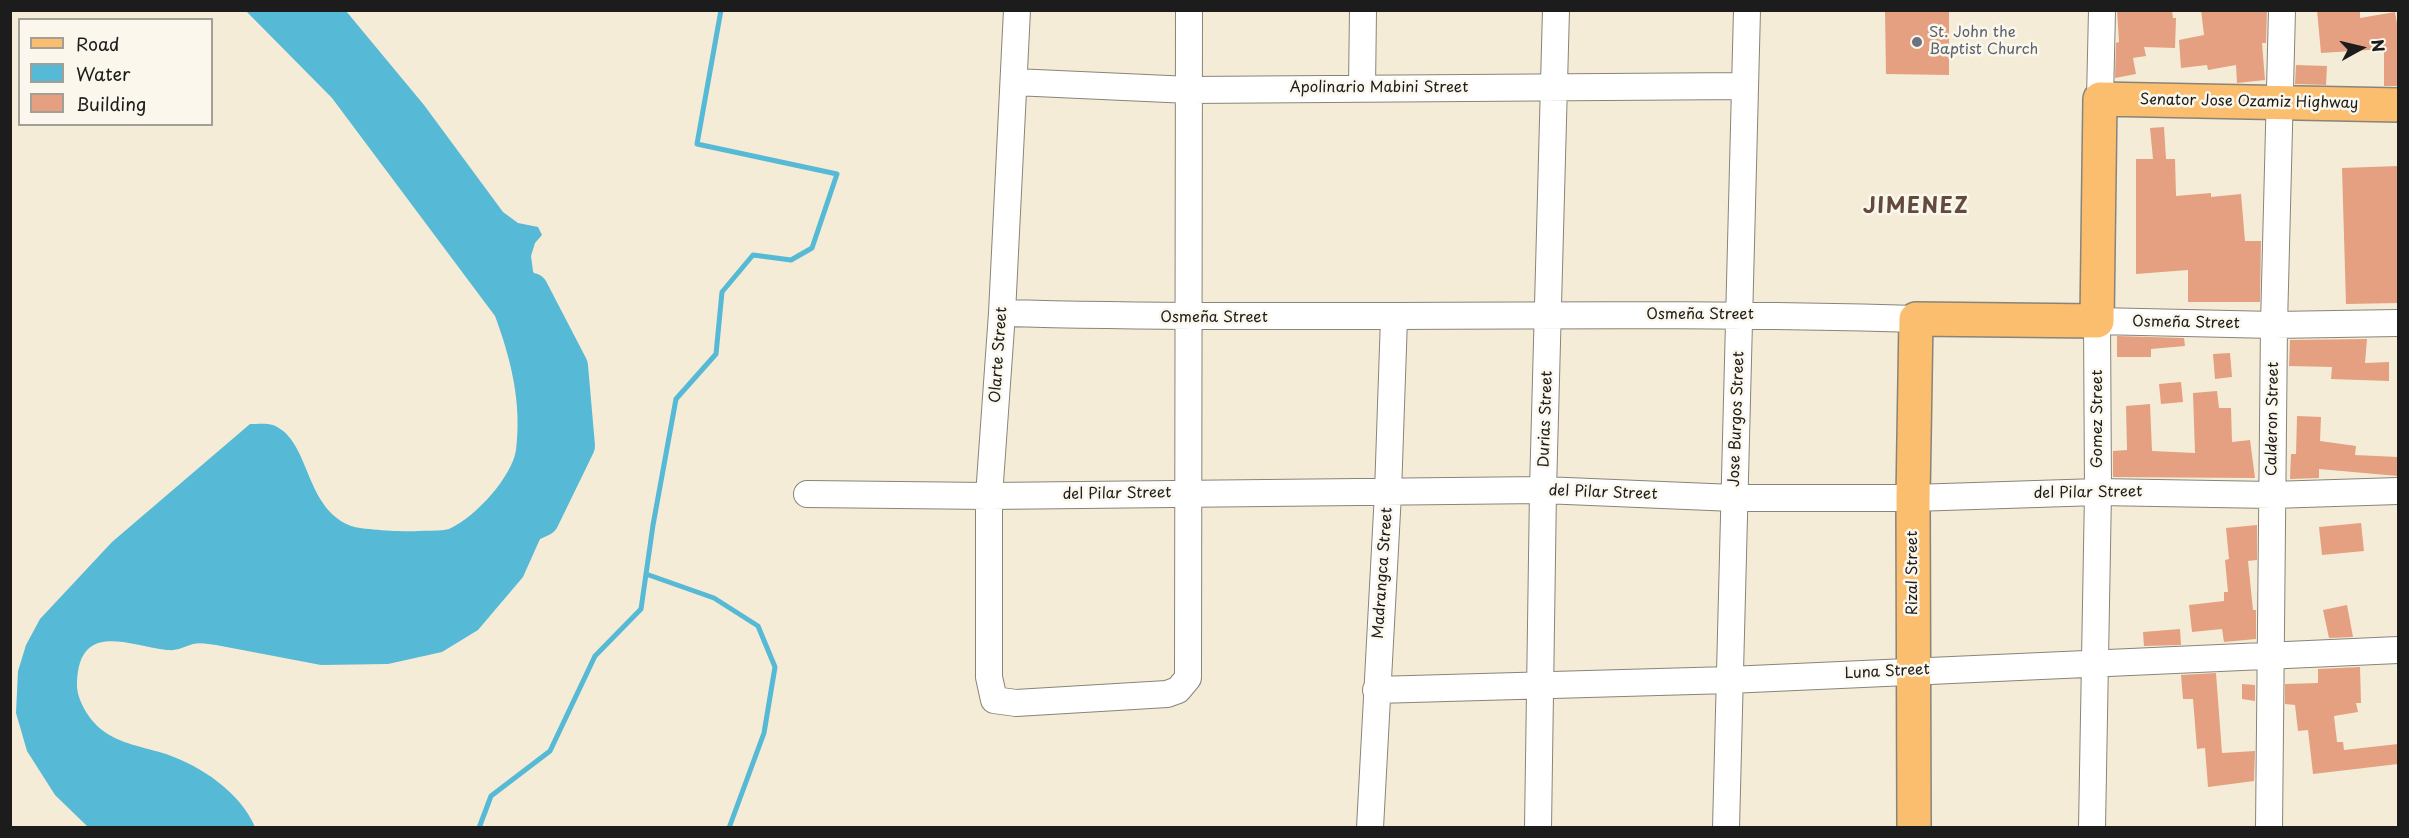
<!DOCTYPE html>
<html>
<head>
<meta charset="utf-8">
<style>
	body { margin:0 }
	#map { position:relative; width:2409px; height:838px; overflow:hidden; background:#f4ecd6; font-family:"Playpen Sans",sans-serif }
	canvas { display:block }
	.frame { position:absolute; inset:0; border:12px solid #1c1c1c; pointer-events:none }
	.legend { position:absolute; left:18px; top:18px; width:195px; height:108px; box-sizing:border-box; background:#fbf7ec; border:2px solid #a29f99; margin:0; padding:8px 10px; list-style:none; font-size:18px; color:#1c1c1c }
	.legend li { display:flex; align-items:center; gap:12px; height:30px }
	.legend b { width:30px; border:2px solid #a29f99 }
	.north { position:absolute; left:2331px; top:18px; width:60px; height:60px; -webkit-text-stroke:4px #fbf7ec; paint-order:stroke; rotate:82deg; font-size:16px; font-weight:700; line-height:24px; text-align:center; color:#1c1c1c }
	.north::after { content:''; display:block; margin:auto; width:21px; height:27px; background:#1c1c1c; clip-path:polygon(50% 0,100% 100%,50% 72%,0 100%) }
</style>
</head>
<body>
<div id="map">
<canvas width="2409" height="838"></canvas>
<div class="frame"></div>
<ul class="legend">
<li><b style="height:8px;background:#fbbe6e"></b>Road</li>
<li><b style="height:16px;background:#56b9d5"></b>Water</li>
<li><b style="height:16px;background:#e4a081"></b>Building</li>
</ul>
<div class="north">N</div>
</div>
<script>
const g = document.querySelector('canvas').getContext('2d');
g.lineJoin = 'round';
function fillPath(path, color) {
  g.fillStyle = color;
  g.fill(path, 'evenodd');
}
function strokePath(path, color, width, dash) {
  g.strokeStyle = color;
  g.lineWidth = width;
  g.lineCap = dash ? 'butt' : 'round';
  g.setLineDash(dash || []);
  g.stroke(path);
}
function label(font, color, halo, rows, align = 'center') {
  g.font = font + ' "Playpen Sans",sans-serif';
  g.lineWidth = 5;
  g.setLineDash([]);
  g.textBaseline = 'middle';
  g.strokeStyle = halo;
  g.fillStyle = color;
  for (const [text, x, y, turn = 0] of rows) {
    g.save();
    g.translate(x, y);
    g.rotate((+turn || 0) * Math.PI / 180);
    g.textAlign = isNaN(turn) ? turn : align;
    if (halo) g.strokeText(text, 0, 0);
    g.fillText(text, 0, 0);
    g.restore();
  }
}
fillPath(new Path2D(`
	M 246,11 L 346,11 L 424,105 L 503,212 L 518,223 L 538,227 L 542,235 L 535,243 L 531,256 L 533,271 L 553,316 L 553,348 L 567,366 L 569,372 L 565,397 L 570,404 L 570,445 L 544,530 L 523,577 L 478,630 L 442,652 L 388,664 L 321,665 L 216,645 C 209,644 200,642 193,644 C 184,647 177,651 167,650 C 127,645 79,621 77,683 C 76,699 89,720 102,730 C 120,744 144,747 166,754 C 201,766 240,792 255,827 L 88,827 L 55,795 L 27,751 L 16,713 L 18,671 L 26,645 L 40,619 L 112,542 L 250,424 C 257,424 267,423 273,425 C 311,440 303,507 351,526 C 363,530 406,532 419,531 C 429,530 443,532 451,528 C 475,517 512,477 516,450 C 522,403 511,359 495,316 L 332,98 Z`), '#56b9d5');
strokePath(new Path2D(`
	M 646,574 L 714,598 L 758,626 L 775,667 L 764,733 L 729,828
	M 479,828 L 491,796 L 550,751 L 595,656 L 641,609 L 653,525 L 676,399 L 716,354 L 722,292 L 753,255 L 791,260 L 812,248 L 837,174 L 697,144 L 721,10`), '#56b9d5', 5);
strokePath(new Path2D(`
	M 526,528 L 543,520 L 579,446 L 572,366 L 532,289`), '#56b9d5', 32);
fillPath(new Path2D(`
	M 1885,10 L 1949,10 L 1949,75 L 1886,74 Z
	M 2117,10 L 2172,10 L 2173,18 L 2176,18 L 2175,48 L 2144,47 L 2146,56 L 2133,58 L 2136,74 L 2115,78 L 2116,43 L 2119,42 Z
	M 2201,10 L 2267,10 L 2266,43 L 2262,43 L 2265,80 L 2237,83 L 2236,65 L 2208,70 L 2207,65 L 2181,68 L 2179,40 L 2204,35 Z
	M 2317,10 L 2360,10 L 2360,18 L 2395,12 L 2398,29 L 2398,86 L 2384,86 L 2384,49 L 2321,53 Z
	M 2296,65 L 2327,66 L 2326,85 L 2295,84 Z
	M 2164,127 L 2166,159 L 2175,159 L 2176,196 L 2211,193 L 2211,197 L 2241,194 L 2245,241 L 2261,241 L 2260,302 L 2188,302 L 2188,270 L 2136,274 L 2136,159 L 2153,159 L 2150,128 Z
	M 2398,166 L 2398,303 L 2346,304 L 2342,168 Z
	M 2117,336 L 2184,338 L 2185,346 L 2151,349 L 2151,357 L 2117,357 Z
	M 2367,339 L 2365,363 L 2389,362 L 2389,381 L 2331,379 L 2332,367 L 2289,366 L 2290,340 Z
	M 2230,353 L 2232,377 L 2215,379 L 2213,354 Z
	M 2181,382 L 2183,402 L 2161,404 L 2159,384 Z
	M 2217,391 L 2219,408 L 2231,408 L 2232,442 L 2250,440 L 2255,478 L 2113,477 L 2113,451 L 2127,450 L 2126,406 L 2150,404 L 2152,451 L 2195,453 L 2193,393 Z
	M 2297,416 L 2321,417 L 2320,441 L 2356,446 L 2355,455 L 2398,457 L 2398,476 L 2319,469 L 2319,478 L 2290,479 L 2291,454 L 2296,454 Z
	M 2361,523 L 2364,551 L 2322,555 L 2319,527 Z
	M 2257,525 L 2257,560 L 2248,561 L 2253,610 L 2256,610 L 2256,639 L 2224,642 L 2222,629 L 2192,632 L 2189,605 L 2224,601 L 2224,592 L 2228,592 L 2225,560 L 2229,559 L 2226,528 Z
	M 2347,605 L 2353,637 L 2329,638 L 2323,610 Z
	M 2180,629 L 2181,645 L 2144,646 L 2143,632 Z
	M 2360,667 L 2361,703 L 2356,703 L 2358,712 L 2334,716 L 2337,742 L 2343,742 L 2344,750 L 2398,744 L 2398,764 L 2313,774 L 2308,730 L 2298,731 L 2295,705 L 2285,704 L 2285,684 L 2318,683 L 2318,669 Z
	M 2216,673 L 2222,753 L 2255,751 L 2254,781 L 2208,787 L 2205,748 L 2197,749 L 2193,699 L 2183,699 L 2181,675 Z
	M 2242,684 L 2255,685 L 2255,701 L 2242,699 Z`), '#e4a081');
const minor = new Path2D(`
	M 1017,10 L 1002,313 L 989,496 L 989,677 L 994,700 L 1016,703 L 1167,694 L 1178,690 L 1188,678 L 1189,10
	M 1014,82 L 1190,90 L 1744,86
	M 1362,88 L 1363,10
	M 2100,99 L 2102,10
	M 1002,313 C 1307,321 1611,310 1916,319
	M 807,494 L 989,496 L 1543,490 L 1734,498 L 1913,498 L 2098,492 L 2272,495 L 2398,491
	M 1376,690 L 1729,680 L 2398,650
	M 1370,828 L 1388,493 L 1394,318
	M 1538,828 L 1543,490 L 1556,10
	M 1726,828 L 1747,10
	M 2092,828 L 2098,492 L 2097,321 L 2274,325 L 2398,323
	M 2269,828 L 2274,325 L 2282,10`);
const major = new Path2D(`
	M 1914,828 L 1913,498 L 1916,319 L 2097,321 L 2100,99 L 2398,105`);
strokePath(minor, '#888479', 28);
strokePath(major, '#888479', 36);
strokePath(minor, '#fff', 26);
strokePath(major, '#fbbe6e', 33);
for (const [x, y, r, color] of [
	[1917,42,6,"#6b7280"]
]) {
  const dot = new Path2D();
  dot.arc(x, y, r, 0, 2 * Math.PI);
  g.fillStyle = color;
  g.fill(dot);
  strokePath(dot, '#fbf7ec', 2);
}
label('15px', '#5b616d', '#fbf7ec', [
	["St. John the",1929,33],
	["Baptist Church",1929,50]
], 'left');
label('15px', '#1c1c1c', '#fbf7ec', [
	["Apolinario Mabini Street",1379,88],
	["Senator Jose Ozamiz Highway",2249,102,1],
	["Osmeña Street",1700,315],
	["Osmeña Street",1214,318],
	["Osmeña Street",2186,323,1],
	["Olarte Street",999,355,-86],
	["Durias Street",1546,419,-88],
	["Jose Burgos Street",1737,419,-88],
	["Gomez Street",2098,419,-90],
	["Calderon Street",2273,419,-89],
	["del Pilar Street",1603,493,2],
	["del Pilar Street",2088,493,-1],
	["del Pilar Street",1117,494,-1],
	["Madrangca Street",1383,573,-86],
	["Rizal Street",1913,573,-90],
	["Luna Street",1887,672,-3]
]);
g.letterSpacing = '1.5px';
label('bold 21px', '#624a3f', '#fbf7ec', [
	["JIMENEZ",1916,207]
]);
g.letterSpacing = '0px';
</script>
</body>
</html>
